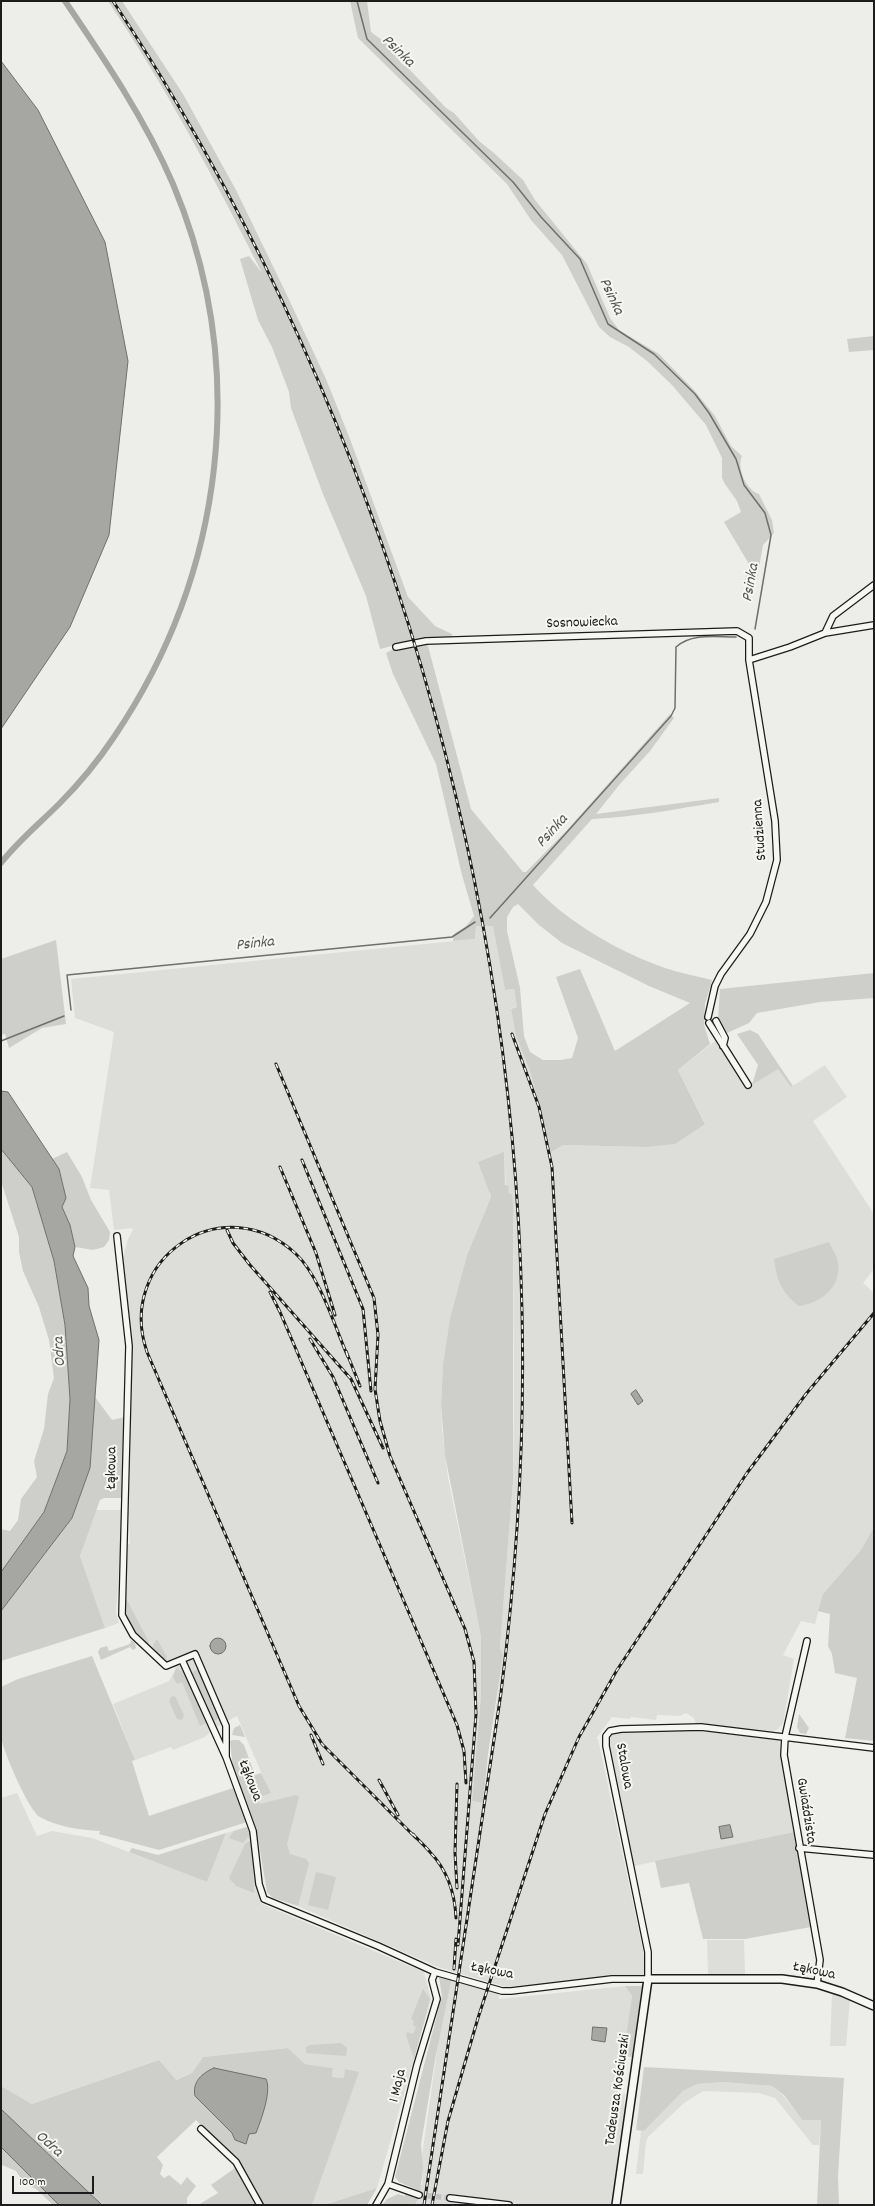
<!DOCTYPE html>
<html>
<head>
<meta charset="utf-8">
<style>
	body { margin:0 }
	#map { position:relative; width:875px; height:2206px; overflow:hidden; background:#edede9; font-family:Dekko,sans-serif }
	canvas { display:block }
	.frame { position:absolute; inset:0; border:2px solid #1c1c1c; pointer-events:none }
	.scale { position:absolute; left:12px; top:2176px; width:82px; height:18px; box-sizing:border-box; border:2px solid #1c1c1c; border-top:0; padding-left:5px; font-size:12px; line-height:14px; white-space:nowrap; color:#1c1c1c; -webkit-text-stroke:3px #f6f6f2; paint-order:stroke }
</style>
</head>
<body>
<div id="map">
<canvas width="875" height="2206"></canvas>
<div class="frame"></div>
<div class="scale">100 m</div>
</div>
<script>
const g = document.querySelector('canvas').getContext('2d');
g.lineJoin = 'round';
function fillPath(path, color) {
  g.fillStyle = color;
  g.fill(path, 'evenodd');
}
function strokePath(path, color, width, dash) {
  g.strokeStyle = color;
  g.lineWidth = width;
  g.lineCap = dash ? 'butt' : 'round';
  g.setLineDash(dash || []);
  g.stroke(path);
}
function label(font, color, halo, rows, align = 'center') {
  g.font = font + ' Dekko,sans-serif';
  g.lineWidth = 4;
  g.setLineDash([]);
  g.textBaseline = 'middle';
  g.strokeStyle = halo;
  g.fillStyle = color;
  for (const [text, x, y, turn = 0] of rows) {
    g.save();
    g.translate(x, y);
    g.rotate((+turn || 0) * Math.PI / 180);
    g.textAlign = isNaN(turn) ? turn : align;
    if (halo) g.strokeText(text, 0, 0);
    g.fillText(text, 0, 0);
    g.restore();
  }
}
fillPath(new Path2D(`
	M 493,925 L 505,990 L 514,989 L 517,1007 L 511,1008 L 516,1036 L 530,1071 L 546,1131 L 563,1145 L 645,1147 L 705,1123 L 678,1070 L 715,1041 L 747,1088 L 779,1068 L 791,1087 L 825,1065 L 847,1097 L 813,1121 L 874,1214 L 874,1269 L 863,1283 L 874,1293 L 874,1527 L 861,1550 L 823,1594 L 815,1624 L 801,1621 L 783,1655 L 794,1659 L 783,1723 L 778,1729 L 774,1731 L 696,1724 L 694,1718 L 686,1713 L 680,1716 L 657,1715 L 656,1720 L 631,1717 L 630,1719 L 612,1717 L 596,1739 L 598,1739 L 645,1960 L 646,1975 L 506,1987 L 438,1967 L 298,1906 L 263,1824 L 258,1801 L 259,1797 L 270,1793 L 237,1716 L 214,1728 L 205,1737 L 173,1750 L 171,1747 L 135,1760 L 113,1704 L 169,1681 L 176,1668 L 160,1659 L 142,1642 L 123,1603 L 128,1544 L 130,1544 L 129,1515 L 132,1366 L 131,1332 L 123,1258 L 128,1239 L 133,1230 L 132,1228 L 114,1230 L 109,1190 L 90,1188 L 114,1032 L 75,1018 L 71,979 L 475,939 L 476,926 ZM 504,1152 L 506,1186 L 513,1211 L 514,1400 L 513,1481 L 500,1648 L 503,1655 L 483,1803 L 472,1801 L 481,1695 L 481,1637 L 448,1478 L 442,1429 L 441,1404 L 443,1364 L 450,1318 L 467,1255 L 491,1197 L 489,1194 Z
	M 95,1510 L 123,1510 L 116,1613 L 119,1623 L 105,1628 L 80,1556 Z
	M 687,1730 L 779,1739 L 794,1832 L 634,1866 L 606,1742 L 608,1735 L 620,1732 Z
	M 17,1793 L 37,1836 L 52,1831 L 92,1838 L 207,1882 L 226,1833 L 247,1827 L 251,1830 L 256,1863 L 256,1886 L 262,1904 L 424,1972 L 431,1999 L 377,2188 L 324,2205 L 312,2205 L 358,2073 L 346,2069 L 344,2078 L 332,2077 L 333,2068 L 305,2064 L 288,2048 L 203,2057 L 192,2073 L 175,2080 L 159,2060 L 32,2104 L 1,2086 L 1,1798 Z
	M 707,1940 L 744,1940 L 745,1974 L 708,1974 Z
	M 450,1981 L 498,1993 L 499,1999 L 625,1986 L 632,1996 L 618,2093 L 625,2094 L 624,2104 L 628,2105 L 613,2205 L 527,2205 L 451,2195 L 450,2201 L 485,2205 L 415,2205 L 419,2197 L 420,2185 L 422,2185 L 423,2169 L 421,2162 L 439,2038 Z
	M 834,1993 L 850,1999 L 846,2046 L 830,2046 L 832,1995 Z
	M 723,2082 L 772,2086 L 783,2095 L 802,2120 L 821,2120 L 819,2145 L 813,2145 L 775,2098 L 759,2093 L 703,2091 L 684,2103 L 648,2137 L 646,2142 L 643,2174 L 636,2174 L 641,2131 L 644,2131 L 683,2091 L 697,2084 Z`), '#ddddda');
fillPath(new Path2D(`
	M 108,1 L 122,1 L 183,94 L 236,190 L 286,293 L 326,379 L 350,439 L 408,597 L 435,626 L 452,634 L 452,637 L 411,641 L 380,649 L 366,596 L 323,494 L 291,408 L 289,392 L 272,347 L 258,320 L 240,259 L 249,256 L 262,273 C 215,180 166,87 108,1 Z
	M 350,1 L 367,1 L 371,32 L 390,46 L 401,63 L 410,70 L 446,108 L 454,113 L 479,141 L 494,153 L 523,180 L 535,200 L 587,264 L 610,318 L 619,330 L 659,354 L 694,390 L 715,416 L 731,446 L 742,456 C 736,468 747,491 759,494 L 772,520 L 774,533 L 763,545 L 757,579 L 745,580 L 749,564 L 724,522 L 741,512 L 737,501 L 725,484 L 722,478 L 722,458 L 706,425 L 672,385 L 647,361 L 629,347 L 610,337 L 599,327 L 562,255 L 531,220 L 507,184 L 358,38 Z
	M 874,336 L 874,350 L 849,352 L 847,339 Z
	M 427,642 L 471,809 L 523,872 L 526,872 L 567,830 L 670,714 L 674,718 L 650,751 L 620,784 L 596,814 L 719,798 L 719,802 C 677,809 635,817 592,819 L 533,885 C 565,921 619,952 665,968 C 680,973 697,976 712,980 L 705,1004 L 704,1025 L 710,1044 L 678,1070 L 705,1124 L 675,1144 L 645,1147 L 563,1145 L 551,1152 L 530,1071 L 516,1036 L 511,1009 L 517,1007 L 514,989 L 505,990 L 493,926 L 476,926 L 475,939 L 453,941 L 454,934 L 466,926 L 474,916 L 462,875 L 436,764 L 393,674 L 386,653 L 396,648 ZM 518,904 L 539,925 L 562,943 L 649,986 L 690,1003 L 615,1051 L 580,969 L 556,977 L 578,1038 L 572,1058 L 561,1060 L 543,1060 L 530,1052 L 524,1036 L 520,988 L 507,931 L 507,917 L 513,907 Z
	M 56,940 L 66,1024 L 42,1028 L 9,1048 L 5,1034 L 1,1035 L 1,959 Z
	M 874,973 L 874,998 L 820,1002 L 757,1013 L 749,1023 L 727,1033 L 718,1020 L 720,989 Z
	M 750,1030 L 758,1034 L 793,1086 L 791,1087 L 778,1069 L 752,1085 L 758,1065 L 737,1034 Z
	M 1,1149 L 32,1187 L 54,1261 L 65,1325 L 70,1399 L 67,1451 L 44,1512 L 1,1572 L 1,1529 L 10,1531 L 18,1520 L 21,1499 L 37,1477 L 34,1461 L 44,1429 L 48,1394 L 54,1378 L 49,1340 L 39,1307 L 23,1271 L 19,1252 L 19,1237 L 1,1181 Z
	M 67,1152 L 82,1177 L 91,1200 L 110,1232 L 109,1240 L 104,1247 L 93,1250 L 75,1247 L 70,1225 L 62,1207 C 68,1192 61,1173 52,1159 Z
	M 504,1152 L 505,1185 L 509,1186 L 508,1192 L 512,1195 L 513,1203 L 513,1481 L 500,1648 L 503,1655 L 488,1754 L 483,1803 L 472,1801 L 481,1695 L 481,1637 L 445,1455 L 441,1404 L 443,1364 L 450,1318 L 467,1255 L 491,1197 L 478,1162 Z
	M 829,1242 C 832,1249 837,1255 838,1262 C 842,1287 821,1303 799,1306 C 781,1292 777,1280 774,1259 Z
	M 95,1397 L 112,1420 L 125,1417 L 122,1498 L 104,1498 L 100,1500 L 80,1556 L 105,1628 L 1,1661 L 1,1611 L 72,1518 L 90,1468 Z
	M 874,1527 L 874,1741 L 845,1738 L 857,1678 L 835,1673 L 832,1654 L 828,1646 L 830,1614 L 818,1611 L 823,1594 L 861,1550 Z
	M 127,1600 L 149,1642 L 147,1646 C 134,1633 126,1621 123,1603 Z
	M 157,1639 L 167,1657 L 166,1659 L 160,1659 L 155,1653 L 153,1645 Z
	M 131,1640 L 135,1643 L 136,1648 L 133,1650 L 130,1647 L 101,1660 L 98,1652 L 100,1648 L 107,1646 L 109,1651 L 130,1644 Z
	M 92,1656 L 135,1760 L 132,1761 L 149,1816 L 233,1788 L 247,1822 L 159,1850 L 99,1834 L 100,1831 C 80,1830 58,1827 40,1817 C 29,1811 2,1749 1,1736 C 0,1720 1,1703 1,1687 L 18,1679 Z
	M 176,1668 L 185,1673 L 206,1723 L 200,1726 L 182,1682 L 177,1684 L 173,1677 Z
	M 199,1669 L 220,1718 L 211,1722 L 190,1673 Z
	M 175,1696 L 184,1715 L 182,1720 L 177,1719 L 169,1701 L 171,1697 Z
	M 799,1714 L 809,1728 L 806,1734 L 800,1733 L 797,1727 Z
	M 240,1725 L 245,1737 L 232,1735 L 234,1728 Z
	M 232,1740 L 239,1740 L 244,1745 L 255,1775 L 261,1773 L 271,1793 L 259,1797 L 259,1804 L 296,1795 L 299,1797 L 287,1844 L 290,1854 L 306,1859 L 309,1863 L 298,1906 L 273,1898 L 267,1892 L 256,1827 L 233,1768 L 230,1741 Z
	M 247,1827 L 252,1832 L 243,1843 L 229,1838 L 234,1831 Z
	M 794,1832 L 811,1927 L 745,1939 L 703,1939 L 689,1883 L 661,1888 L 655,1861 Z
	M 226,1833 L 207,1882 L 129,1852 L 132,1848 L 158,1855 Z
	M 249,1841 L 252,1841 L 254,1893 L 236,1886 L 229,1878 L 245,1844 Z
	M 316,1872 L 336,1877 L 328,1910 L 308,1905 Z
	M 439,1977 L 451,1981 L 435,2060 L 421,2144 L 423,2169 L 420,2191 L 399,2182 L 395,2177 L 442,1996 Z
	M 625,1986 L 642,1986 L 632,2057 L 623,2056 L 632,1996 Z
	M 423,1989 L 430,1999 L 414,2059 L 406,2035 L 407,2032 L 413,2034 L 416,2027 L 413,2025 L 414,2020 L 411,2019 Z
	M 341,2043 L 347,2048 L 346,2056 L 306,2053 L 306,2047 L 310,2045 Z
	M 288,2048 L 305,2064 L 333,2068 L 332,2077 L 344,2078 L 345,2069 L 359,2072 L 312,2205 L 198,2205 L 218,2193 L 211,2185 L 238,2166 L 196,2120 L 157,2157 L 163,2165 L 160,2174 L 164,2178 L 169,2175 L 181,2185 L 187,2177 L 196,2186 L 187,2198 L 187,2205 L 102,2205 L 1,2109 L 1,2086 L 32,2104 L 159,2060 L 176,2080 L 192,2073 L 203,2057 Z
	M 644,2067 L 844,2078 L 838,2176 L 839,2205 L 817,2205 L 821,2120 L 802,2120 L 784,2095 L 772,2086 L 723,2082 L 697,2084 L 683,2091 L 644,2131 L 636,2130 Z
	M 1,2147 L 60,2205 L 53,2205 L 36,2189 L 23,2182 L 16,2171 L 2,2165 Z
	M 377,2188 L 367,2205 L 324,2205 Z
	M 405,2193 L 419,2197 L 415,2205 L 382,2205 L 387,2199 L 398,2194 L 405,2196 Z`), '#cececb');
const water = new Path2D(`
	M 1,61 L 38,110 L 105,242 L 128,361 L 109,535 L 70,627 L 1,729 Z
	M 1,1091 L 8,1092 L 59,1169 L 66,1198 L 62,1207 L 70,1225 L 75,1247 L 73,1256 L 88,1288 L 89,1306 L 99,1340 L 90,1468 L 72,1518 L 1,1611 L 1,1572 L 44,1512 L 67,1451 L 70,1399 L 65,1325 L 54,1261 L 32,1187 L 1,1149 Z
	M 636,1390 L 643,1401 L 638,1405 L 631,1394 Z
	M210 1646a8 8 0 1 1 16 0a8 8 0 1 1-16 0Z
	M 730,1825 L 733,1837 L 721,1839 L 719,1827 Z
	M 593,2027 L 607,2028 L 605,2042 L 592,2040 Z
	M 214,2068 L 266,2079 C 272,2091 261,2120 256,2133 L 249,2134 L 246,2144 L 235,2140 L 232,2133 L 195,2096 C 192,2082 202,2073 214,2068 Z
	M 1,2109 L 102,2205 L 59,2205 L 1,2147 Z`);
fillPath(water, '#a6a6a3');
strokePath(water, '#6f6f6d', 1);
strokePath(new Path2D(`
	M 357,1 L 367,39 L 513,182 L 541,217 L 580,259 L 608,324 L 654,354 L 695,394 L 709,413 L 736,459 L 744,485 L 765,513 L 771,535 L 755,629
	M 490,918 L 671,716 L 675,708 L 676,647 C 692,633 715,637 736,637
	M 71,1010 L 67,975 L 452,937 L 475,922
	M 1,1041 L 64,1016`), '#6f6f6d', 1.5);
strokePath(new Path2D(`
	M 1,863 C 18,841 39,824 59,804 C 79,784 98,761 114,737 C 225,573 250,368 173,184 C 145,119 105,60 65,1`), '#a6a6a3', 6);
strokePath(new Path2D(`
	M 419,2195 L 450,2198`), '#c3c3c0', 5.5, [5.5, 3]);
const minor = new Path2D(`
	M 825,633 L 833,616 L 874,585
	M 396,647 L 426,641 L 737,631 L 749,638 L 749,660 L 775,821 L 777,860 L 766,902 L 750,934 L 721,974 L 715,986 L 708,1017
	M 749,660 L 790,647 L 825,633 L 874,625
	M 716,1021 L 725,1038 L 723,1046
	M 709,1023 L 748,1085
	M 117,1236 L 129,1346 L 122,1615 L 133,1635 L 166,1666 L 195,1654 L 226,1726 L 226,1757 L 182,1660
	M 807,1641 L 785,1737 L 784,1755 L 820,1960 L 817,1984
	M 226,1757 L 253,1831 L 259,1884 L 264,1899 L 378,1946 L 435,1972 L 502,1991 L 511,1991 L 612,1979 L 648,1979 L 648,1952 L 606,1746 L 606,1736 L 610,1731 L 621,1729 L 701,1727 L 874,1748
	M 799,1848 L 874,1855
	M 201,2129 L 236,2162 L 260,2205
	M 388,2184 L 419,2195
	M 450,2198 L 509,2205
	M 376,2205 L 388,2184 L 417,2065 L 437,1999 L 432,1980 L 435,1972`);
const major = new Path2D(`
	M 616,2205 L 648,1979 L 782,1979 L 817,1984 L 842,1992 L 874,2006`);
strokePath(minor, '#1c1c1c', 8);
strokePath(major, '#1c1c1c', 10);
strokePath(minor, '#f6f6f2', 5.5);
strokePath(major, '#f6f6f2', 7);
const rail = new Path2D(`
	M 113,1 C 368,387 512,848 522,1311 C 525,1439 517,1566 501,1693 L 424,2205
	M 512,1034 L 539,1107 L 552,1167 L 572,1523
	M 276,1064 L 374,1298 L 378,1335 L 375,1389 L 380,1421 L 390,1456 L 465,1629 L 474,1662 L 476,1714 L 458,1945
	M 302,1160 L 363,1309 L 371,1391
	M 280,1167 L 316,1253 L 335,1315
	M 227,1230 L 233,1243 L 250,1265 L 351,1379 L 383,1448
	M 270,1292 L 280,1312 L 457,1725 L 464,1751 L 466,1783
	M 310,1339 L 333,1377 L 378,1483
	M 346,1351 L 360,1386
	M 348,1357 C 335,1327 319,1275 296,1254 C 223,1186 115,1259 147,1352 L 299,1706 L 322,1744 L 416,1838
	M 311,1735 L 323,1764
	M 379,1780 L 398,1815
	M 413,1834 C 418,1840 424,1845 430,1852 C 447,1870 455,1894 456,1918
	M 457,1888 L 455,1853 L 457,1784
	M 454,1969 L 456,1939
	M 432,2205 L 448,2121 L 478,2018 L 545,1814 L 579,1737 L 617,1670 L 747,1473 L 806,1394 L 874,1313`);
strokePath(rail, '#1c1c1c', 3);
strokePath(rail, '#f6f6f2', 1.5, [4.5]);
label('15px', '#1c1c1c', '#f6f6f2', [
	["Sosnowiecka",582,624,-2],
	["Studzienna",761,830,-94],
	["Łąkowa",113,1468,-89],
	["Stalowa",623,1766,80],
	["Łąkowa",249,1781,69],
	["Gwiaździsta",805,1811,81],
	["Łąkowa",492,1972,11],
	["Łąkowa",814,1972,12],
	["1 Maja",399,2086,-77],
	["Tadeusza Kościuszki",619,2090,-82]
]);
label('italic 16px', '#535352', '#f6f6f2', [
	["Psinka",397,52,44],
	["Psinka",610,297,65],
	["Psinka",752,583,-80],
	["Psinka",553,832,-48],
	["Psinka",255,945,-6],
	["Odra",61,1352,-94],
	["Odra",48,2145,42]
]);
</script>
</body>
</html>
